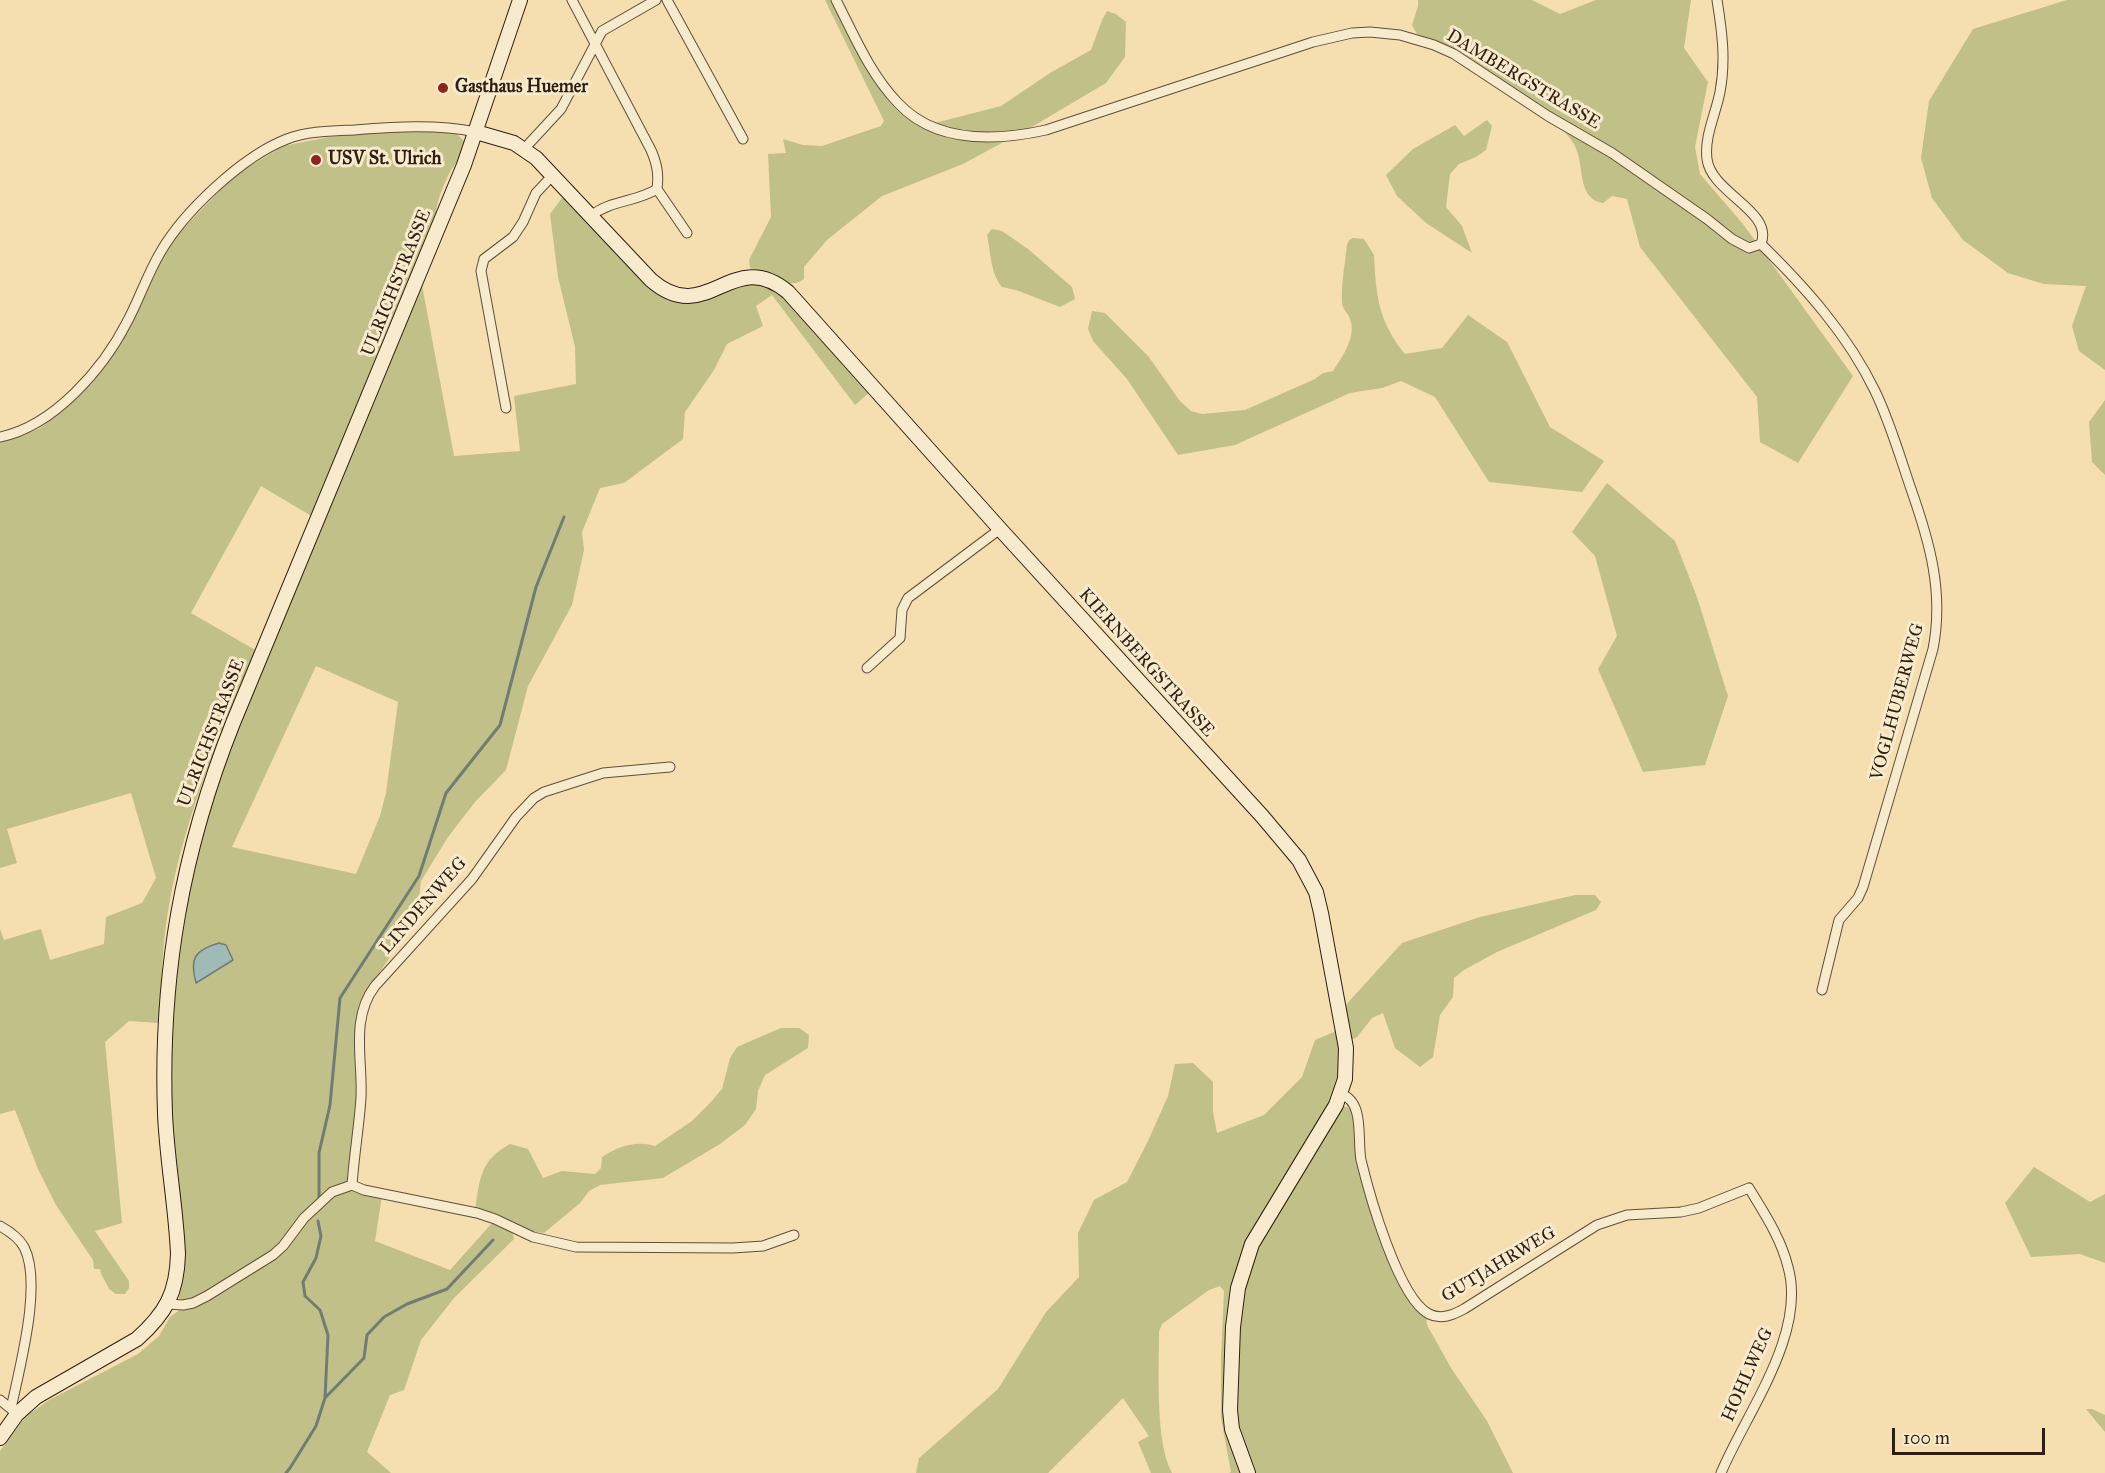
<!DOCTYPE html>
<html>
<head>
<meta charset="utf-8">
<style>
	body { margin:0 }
	#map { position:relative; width:2105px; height:1473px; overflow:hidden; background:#f5deb0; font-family:"IM FELL Great Primer",serif }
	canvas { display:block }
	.scale { position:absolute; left:1892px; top:1428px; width:153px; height:27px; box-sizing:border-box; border:3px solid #2e1f12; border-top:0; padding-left:8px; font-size:18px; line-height:21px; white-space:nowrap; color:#2e1f12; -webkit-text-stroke:4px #f8eacc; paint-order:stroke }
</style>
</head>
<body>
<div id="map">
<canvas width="2105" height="1473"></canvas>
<div class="scale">100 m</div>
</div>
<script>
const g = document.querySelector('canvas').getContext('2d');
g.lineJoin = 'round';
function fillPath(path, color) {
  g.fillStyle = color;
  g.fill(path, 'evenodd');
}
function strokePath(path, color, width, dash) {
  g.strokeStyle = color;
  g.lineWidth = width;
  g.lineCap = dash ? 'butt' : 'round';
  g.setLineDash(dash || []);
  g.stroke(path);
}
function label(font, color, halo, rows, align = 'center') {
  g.font = font + ' "IM FELL Great Primer",serif';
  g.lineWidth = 6;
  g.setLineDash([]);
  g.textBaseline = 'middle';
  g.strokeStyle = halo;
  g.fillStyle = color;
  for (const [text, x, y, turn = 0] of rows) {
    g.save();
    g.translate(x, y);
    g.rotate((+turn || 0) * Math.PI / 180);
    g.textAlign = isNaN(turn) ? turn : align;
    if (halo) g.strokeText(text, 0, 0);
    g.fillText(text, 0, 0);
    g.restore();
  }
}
fillPath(new Path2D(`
	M 825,0 L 831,0 C 849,33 870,82 896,109 C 903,117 914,122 923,126 L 1001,106 L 1050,73 L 1091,50 L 1102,20 L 1107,11 L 1116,14 L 1126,22 L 1125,57 L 1106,83 L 1035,125 L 963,164 L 882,196 L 827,240 L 804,267 L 804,279 C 788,292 767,271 750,268 L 749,260 L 771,217 L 768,154 L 786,153 L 783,139 L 803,145 L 822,146 L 881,126 L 884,121 Z
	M 1418,0 L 1532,0 L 1560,14 L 1596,0 L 1691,0 L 1684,48 L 1708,82 L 1695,147 L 1700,174 L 1743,224 L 1853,376 L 1798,463 L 1760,442 L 1757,397 L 1640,247 L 1627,199 L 1612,196 L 1603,203 C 1578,199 1584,170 1577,151 C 1575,144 1569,137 1564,131 L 1418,36 L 1412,25 L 1418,6 Z
	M 2067,0 L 2105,0 L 2105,370 L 2079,351 L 2072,326 L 2086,286 L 2044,284 L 2008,273 L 1963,240 L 1932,198 L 1921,158 L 1929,101 L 1973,29 Z
	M 1487,120 L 1492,126 L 1486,150 L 1476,157 L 1459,164 L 1450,174 L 1446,207 L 1462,226 L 1472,253 L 1426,223 L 1397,196 L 1386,175 L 1413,149 L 1455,125 L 1464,136 Z
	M 410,129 L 457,134 L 464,141 C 465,156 454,163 448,176 C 440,193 436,204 435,223 L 375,359 L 313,517 L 261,486 L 191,613 L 257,651 C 221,731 186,813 170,900 C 162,940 162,983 158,1023 L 129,1021 L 105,1042 L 122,1223 L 95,1231 L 129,1281 L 129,1288 L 125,1294 L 116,1294 L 109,1289 C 106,1281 101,1277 100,1269 L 94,1269 L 93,1260 L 56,1205 L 38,1169 L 15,1110 L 0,1114 L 0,929 L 4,940 L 41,929 L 50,960 L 104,944 L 106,917 L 142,903 L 156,878 L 131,793 L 7,829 L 17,863 L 0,868 L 0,442 L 22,436 L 40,428 L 60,412 L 102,369 L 130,327 L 167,249 L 175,237 L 234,176 L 283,146 L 329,137 Z
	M 565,194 L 671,298 L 749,280 L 778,290 L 871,391 L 855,405 L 772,295 L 756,306 L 763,326 L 727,344 L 714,370 L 685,412 L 683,439 L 624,483 L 600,488 L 582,532 L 584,550 L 572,605 L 528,686 L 506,770 L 475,802 L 448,837 L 421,881 L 417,917 L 361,1000 L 357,1019 L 356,1132 L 349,1182 L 382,1196 L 375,1241 L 450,1270 L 493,1222 L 512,1231 L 514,1239 L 454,1298 L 421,1340 L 404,1390 L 390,1395 L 367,1452 L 391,1473 L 0,1473 L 0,1451 L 26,1416 L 49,1400 L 138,1354 L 159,1336 L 170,1317 L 181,1309 L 181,1301 L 179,1298 L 182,1260 L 169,1100 L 173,989 L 186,891 L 223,761 L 422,285 L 454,456 L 520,451 L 514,396 L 576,384 L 575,347 L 558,277 L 550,214 ZM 316,666 L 398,702 L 386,793 L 380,816 L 356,874 L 232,847 Z
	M 992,229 L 1002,231 L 1028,249 L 1072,287 L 1075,299 L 1060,307 L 1016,290 L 1002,287 C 990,272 991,253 987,235 Z
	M 1353,238 L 1364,239 L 1374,255 C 1376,295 1378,321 1405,354 L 1442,348 L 1468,315 L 1507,342 L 1550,427 L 1604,461 L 1582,492 L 1489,482 L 1435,397 L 1401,381 L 1382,388 L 1350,393 L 1235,445 L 1178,455 L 1127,379 L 1093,341 L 1088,329 L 1092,311 L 1105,313 L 1149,357 L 1179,400 L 1191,411 L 1202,414 L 1245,410 L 1315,379 L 1323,373 L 1333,371 C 1342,357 1357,337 1350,319 C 1348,312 1342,310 1342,302 C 1341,284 1345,264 1347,245 L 1349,240 Z
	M 2105,400 L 2105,475 L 2092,462 L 2089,422 Z
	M 1607,483 L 1675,541 L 1697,597 L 1728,696 L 1705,765 L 1643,772 L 1598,669 L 1617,636 L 1595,556 L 1572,532 Z
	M 1575,895 L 1595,895 L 1601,902 L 1596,910 L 1497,952 L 1464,970 L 1454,978 L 1453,997 L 1440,1015 L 1433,1057 L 1420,1067 L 1395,1048 L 1383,1013 L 1372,1018 L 1357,1037 L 1344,1044 L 1336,1095 L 1254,1230 L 1226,1379 L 1243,1473 L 1229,1473 L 1231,1472 L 1221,1418 L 1221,1359 L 1224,1291 L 1220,1286 L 1209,1290 L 1162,1324 L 1159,1332 C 1159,1368 1155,1443 1172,1473 L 1151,1473 L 1138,1442 L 1149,1436 L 1123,1398 L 1048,1473 L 916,1473 L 919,1458 L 998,1389 L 1046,1312 L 1079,1277 L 1078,1233 L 1094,1200 L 1127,1182 L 1148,1141 L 1168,1096 L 1175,1064 L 1193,1063 L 1213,1082 L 1213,1112 L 1217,1133 L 1264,1115 L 1302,1077 L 1315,1040 L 1334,1032 L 1344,1007 L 1402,943 L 1480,917 Z
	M 781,1028 L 799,1028 L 809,1035 L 808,1048 L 765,1075 L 758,1091 L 756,1109 L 745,1125 L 720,1144 L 663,1178 L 600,1185 L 589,1191 L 580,1203 L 544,1233 L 525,1230 L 475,1210 C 480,1180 479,1161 510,1144 L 528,1149 L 543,1178 L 562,1171 L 595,1174 L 601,1168 L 602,1157 C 618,1146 637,1140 655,1146 L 692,1121 L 710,1103 L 722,1089 L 730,1058 L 737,1047 Z
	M 1343,1106 L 1349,1108 L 1353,1115 L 1355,1134 L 1382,1239 L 1426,1317 L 1427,1325 L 1451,1368 L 1487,1421 L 1513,1473 L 1252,1473 L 1235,1424 L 1240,1298 L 1253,1248 L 1340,1108 Z
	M 2034,1167 L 2090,1202 L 2105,1194 L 2105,1263 L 2080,1254 L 2031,1257 L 2005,1203 Z
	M 2086,1409 L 2092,1409 L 2105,1415 L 2105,1432 Z`), '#c1c088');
const water = new Path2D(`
	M 219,943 L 226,945 L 233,960 L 196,983 C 189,958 195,950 219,943 Z`);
fillPath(water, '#a0bab6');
strokePath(water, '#727c74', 1.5);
strokePath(new Path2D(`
	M 319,1198 L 319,1153 L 330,1105 L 340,998 L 419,876 L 446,793 L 500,725 L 536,587 L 564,517
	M 318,1221 L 321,1236 L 316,1258 L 303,1282 L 305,1296 L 320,1310 L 328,1335 L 325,1398
	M 286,1473 L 290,1468 L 316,1426 L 325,1398 L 364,1358 L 367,1335 L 384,1317 L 407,1304 L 447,1289 L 493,1240`), '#727c74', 3);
const street = new Path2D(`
	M 572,0 L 651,150 C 657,164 659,174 657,189 C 637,202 610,200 591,216
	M 667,0 L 743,139
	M 836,0 C 854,35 870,74 898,103 C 936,144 996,141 1046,130 L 1313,42 L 1352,33 L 1370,32 L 1400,35 L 1434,45 L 1454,54 L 1548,116 L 1612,153 L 1707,219 L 1732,239 L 1749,248 L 1761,244 C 1774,211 1711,193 1707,159 C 1704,137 1716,113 1720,92 C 1726,60 1722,31 1717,0
	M 524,149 L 561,109 L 602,31 L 656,0
	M 657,189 L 687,233
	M 1761,244 C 1805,287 1848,335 1875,391 C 1890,422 1900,457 1911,489 C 1930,543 1944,593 1933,649 L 1863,887 L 1858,898 L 1839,920 L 1822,990
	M 506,408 L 481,271 L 484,259 L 513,237 L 523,222 L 536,193 L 553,175
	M 0,437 C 54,426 103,369 127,322 C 139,300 147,275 160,253 C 184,211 243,156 287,139 C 308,131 332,131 354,130 C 395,127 435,124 476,132
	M 867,668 L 900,638 L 902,610 L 908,598 L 1000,529
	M 1341,1094 C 1365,1102 1357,1139 1361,1160 C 1369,1193 1398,1298 1429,1314 C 1441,1320 1453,1315 1464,1309 L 1597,1225 L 1627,1215 L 1681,1212 L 1699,1208 L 1749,1188 C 1764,1213 1781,1238 1788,1267 C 1807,1334 1746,1413 1721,1473
	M 352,1185 C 354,1156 359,1127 361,1098 C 363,1060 350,1019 375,986 L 472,879 L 516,817 L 534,798 L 544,792 L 603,773 L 670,767
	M 0,1226 C 9,1231 19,1238 24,1247 C 43,1284 19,1369 11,1409
	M 169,1304 L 183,1305 L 193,1303 L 207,1296 L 273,1255 L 283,1246 L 304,1218 L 332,1192 L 352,1185 L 364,1190 L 477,1213 L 495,1219 L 533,1237 L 576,1247 L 733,1248 L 763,1246 L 794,1235
	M 0,1400 L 15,1412`);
const secondary = new Path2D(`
	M 476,132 L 514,143 L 536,158 L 651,280 C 707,329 732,245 788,292 L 1000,529 L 1262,816 L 1299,860 L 1316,892 L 1321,913 L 1346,1048 L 1345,1079 L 1336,1105 L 1252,1244 L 1238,1288 L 1233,1327 L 1230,1410 L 1232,1429 L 1248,1473
	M 0,1438 L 17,1414 L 36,1397 L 137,1339 C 166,1313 177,1293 178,1254 C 176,1207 167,1161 165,1114 C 160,976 182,851 233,723 L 464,165 L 520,0`);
strokePath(street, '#604f3a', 11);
strokePath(secondary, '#2e1f12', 16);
strokePath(street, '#f8eacc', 9);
strokePath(secondary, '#f8eacc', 14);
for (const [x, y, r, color] of [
	[443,88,6,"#8f2418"],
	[316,160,6,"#8f2418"]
]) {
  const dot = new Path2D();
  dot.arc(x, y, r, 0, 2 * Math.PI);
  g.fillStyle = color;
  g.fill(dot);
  strokePath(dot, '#f8eacc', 2);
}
label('18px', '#2e1f12', '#f8eacc', [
	["DAMBERGSTRASSE",1523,80,31],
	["ULRICHSTRASSE",397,283,-68],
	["KIERNBERGSTRASSE",1146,663,48],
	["VOGLHUBERWEG",1898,702,-75],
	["ULRICHSTRASSE",212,733,-69],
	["LINDENWEG",424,906,-49],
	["GUTJAHRWEG",1499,1265,-31],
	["HOHLWEG",1748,1375,-66]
]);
label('bold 18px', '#2e1f12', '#f8eacc', [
	["Gasthaus Huemer",455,88],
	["USV St. Ulrich",328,160]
], 'left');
</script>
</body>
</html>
